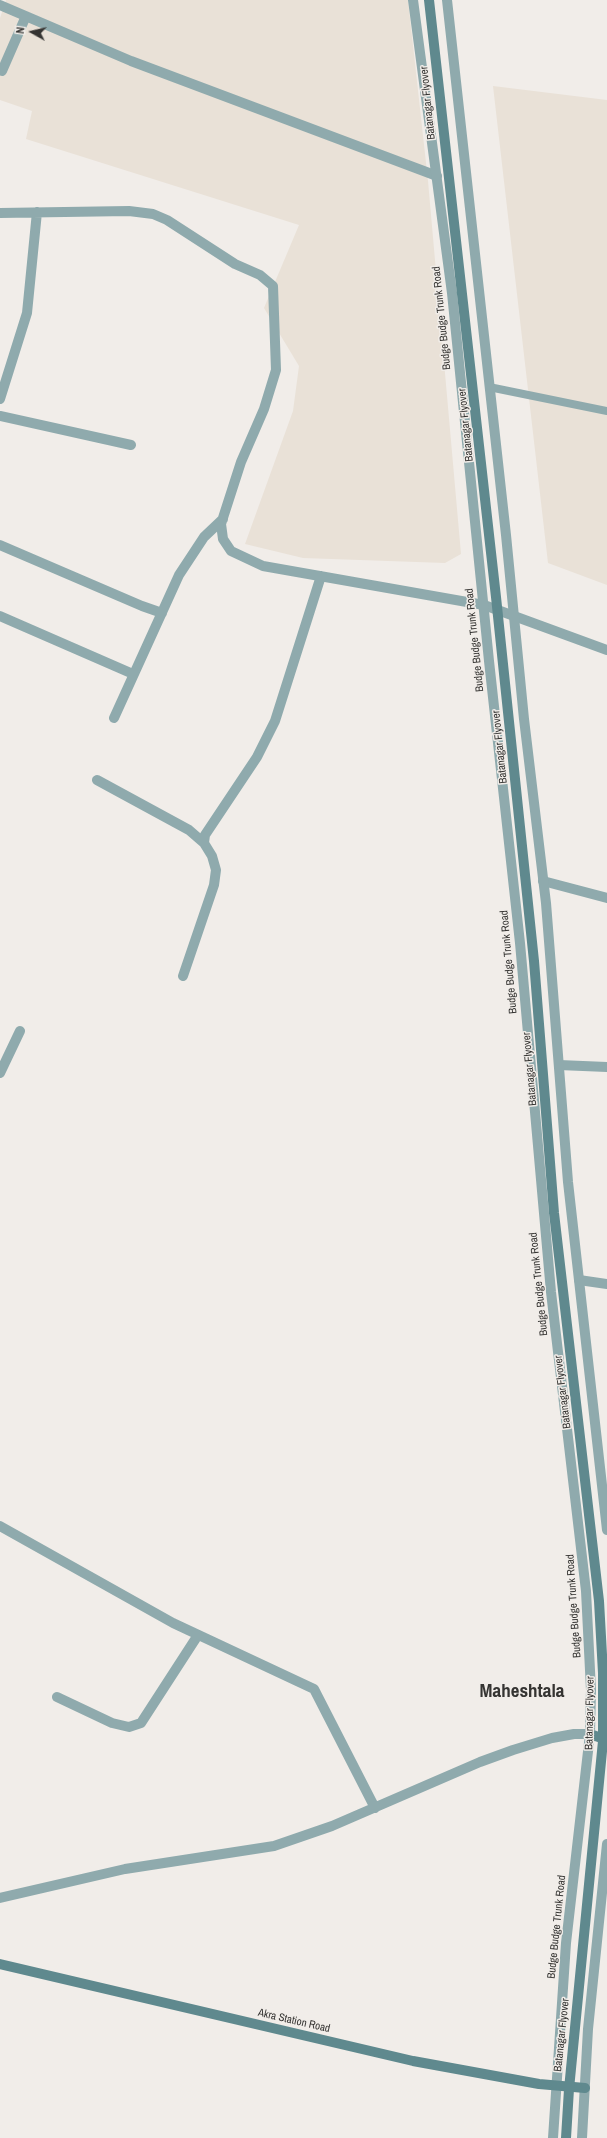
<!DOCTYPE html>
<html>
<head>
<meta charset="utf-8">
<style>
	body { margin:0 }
	#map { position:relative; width:607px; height:2138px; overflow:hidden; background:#f1ede9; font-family:"Archivo Narrow",sans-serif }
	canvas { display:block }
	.north { position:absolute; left:12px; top:12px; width:40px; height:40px; -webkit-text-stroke:3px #f1ede9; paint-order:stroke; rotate:278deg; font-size:11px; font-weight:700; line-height:16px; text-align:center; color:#353432 }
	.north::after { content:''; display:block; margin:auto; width:14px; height:18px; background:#353432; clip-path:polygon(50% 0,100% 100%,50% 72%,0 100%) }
</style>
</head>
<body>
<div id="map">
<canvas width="607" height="2138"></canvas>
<div class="north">N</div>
</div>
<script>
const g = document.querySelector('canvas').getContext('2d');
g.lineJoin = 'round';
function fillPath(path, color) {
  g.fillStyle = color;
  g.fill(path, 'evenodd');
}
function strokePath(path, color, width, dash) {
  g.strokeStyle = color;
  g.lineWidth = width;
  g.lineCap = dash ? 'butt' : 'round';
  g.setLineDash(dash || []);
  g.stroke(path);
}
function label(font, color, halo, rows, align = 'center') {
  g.font = font + ' "Archivo Narrow",sans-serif';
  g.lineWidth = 3;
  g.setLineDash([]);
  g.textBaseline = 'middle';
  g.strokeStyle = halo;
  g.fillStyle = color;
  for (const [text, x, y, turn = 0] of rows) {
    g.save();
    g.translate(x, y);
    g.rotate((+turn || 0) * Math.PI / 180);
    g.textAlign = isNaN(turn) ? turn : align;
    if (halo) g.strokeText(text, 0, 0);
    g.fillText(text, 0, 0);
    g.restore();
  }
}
fillPath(new Path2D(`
	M 6,0 L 408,0 L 428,181 L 461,554 L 445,563 L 303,558 L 245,544 L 293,411 L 299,366 L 264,308 L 299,225 L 26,139 L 32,111 L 0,100 L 0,18 Z
	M 493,86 L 607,100 L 607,585 L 548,563 Z`), '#e9e1d7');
strokePath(new Path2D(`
	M 489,387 L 607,411`), '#8faaad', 8);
strokePath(new Path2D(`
	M 0,5 L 131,61 L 437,176
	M 2,71 L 26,16
	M 0,213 L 129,211 L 153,214 L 167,220 L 235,264 L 260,275 L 273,286 L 276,370 L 264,409 L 241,462 L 221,524 L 223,539 L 231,551 L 263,566 L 484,605 L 607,650
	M 0,399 L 27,313 L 37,212
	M 0,416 L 131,445
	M 0,545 L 142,606 L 162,613
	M 0,616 L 133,674
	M 114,718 L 179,575 L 204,537 L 223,519
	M 97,780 L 189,830 L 204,843
	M 543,881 L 607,898
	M 183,976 L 214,885 L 216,870 L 212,856 L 204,843 L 205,835 L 257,757 L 275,721 L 321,576
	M 559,1065 L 607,1067
	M 0,1073 L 20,1031
	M 579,1280 L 607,1284
	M 0,1526 L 173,1623 L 314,1689 L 375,1808
	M 57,1697 L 112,1723 L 129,1727 L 141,1723 L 198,1635
	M 0,1898 L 125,1869 L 274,1846 L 332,1826 L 480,1762 L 513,1750 L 552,1738 L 574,1734 L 590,1734`), '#8faaad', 10);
strokePath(new Path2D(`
	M 413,0 L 452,293 L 489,661 L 520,943 L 551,1292 L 586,1591 L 591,1690 L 590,1734 L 566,1943 L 553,2138
	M 447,0 L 506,535 L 524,719 L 546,903 L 568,1182 L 607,1530
	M 582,2138 L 588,2029 L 607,1844`), '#8faaad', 10);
strokePath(new Path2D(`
	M 590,1734 L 607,1740
	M 0,1964 L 413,2061 L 539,2084 L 585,2088`), '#5f898e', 10);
strokePath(new Path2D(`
	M 429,0 L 496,597 L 534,961 L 554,1213 L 599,1601 L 603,1673 L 603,1741 L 569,2089 L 566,2138`), '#5f898e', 10);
label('11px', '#353432', '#f1ede9', [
	["Batanagar Flyover",428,103,-96],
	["Budge Budge Trunk Road",442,318,-96],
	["Batanagar Flyover",466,425,-96],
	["Budge Budge Trunk Road",475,640,-96],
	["Batanagar Flyover",500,747,-96],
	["Budge Budge Trunk Road",509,962,-95],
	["Batanagar Flyover",530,1069,-95],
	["Budge Budge Trunk Road",539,1284,-96],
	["Batanagar Flyover",563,1392,-97],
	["Budge Budge Trunk Road",574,1606,-94],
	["Batanagar Flyover",590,1713,-89],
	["Budge Budge Trunk Road",557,1927,-84],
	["Akra Station Road",294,2021,13],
	["Batanagar Flyover",562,2035,-84]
]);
label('bold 19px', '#353432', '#f1ede9', [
	["Maheshtala",522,1692]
]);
</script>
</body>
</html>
